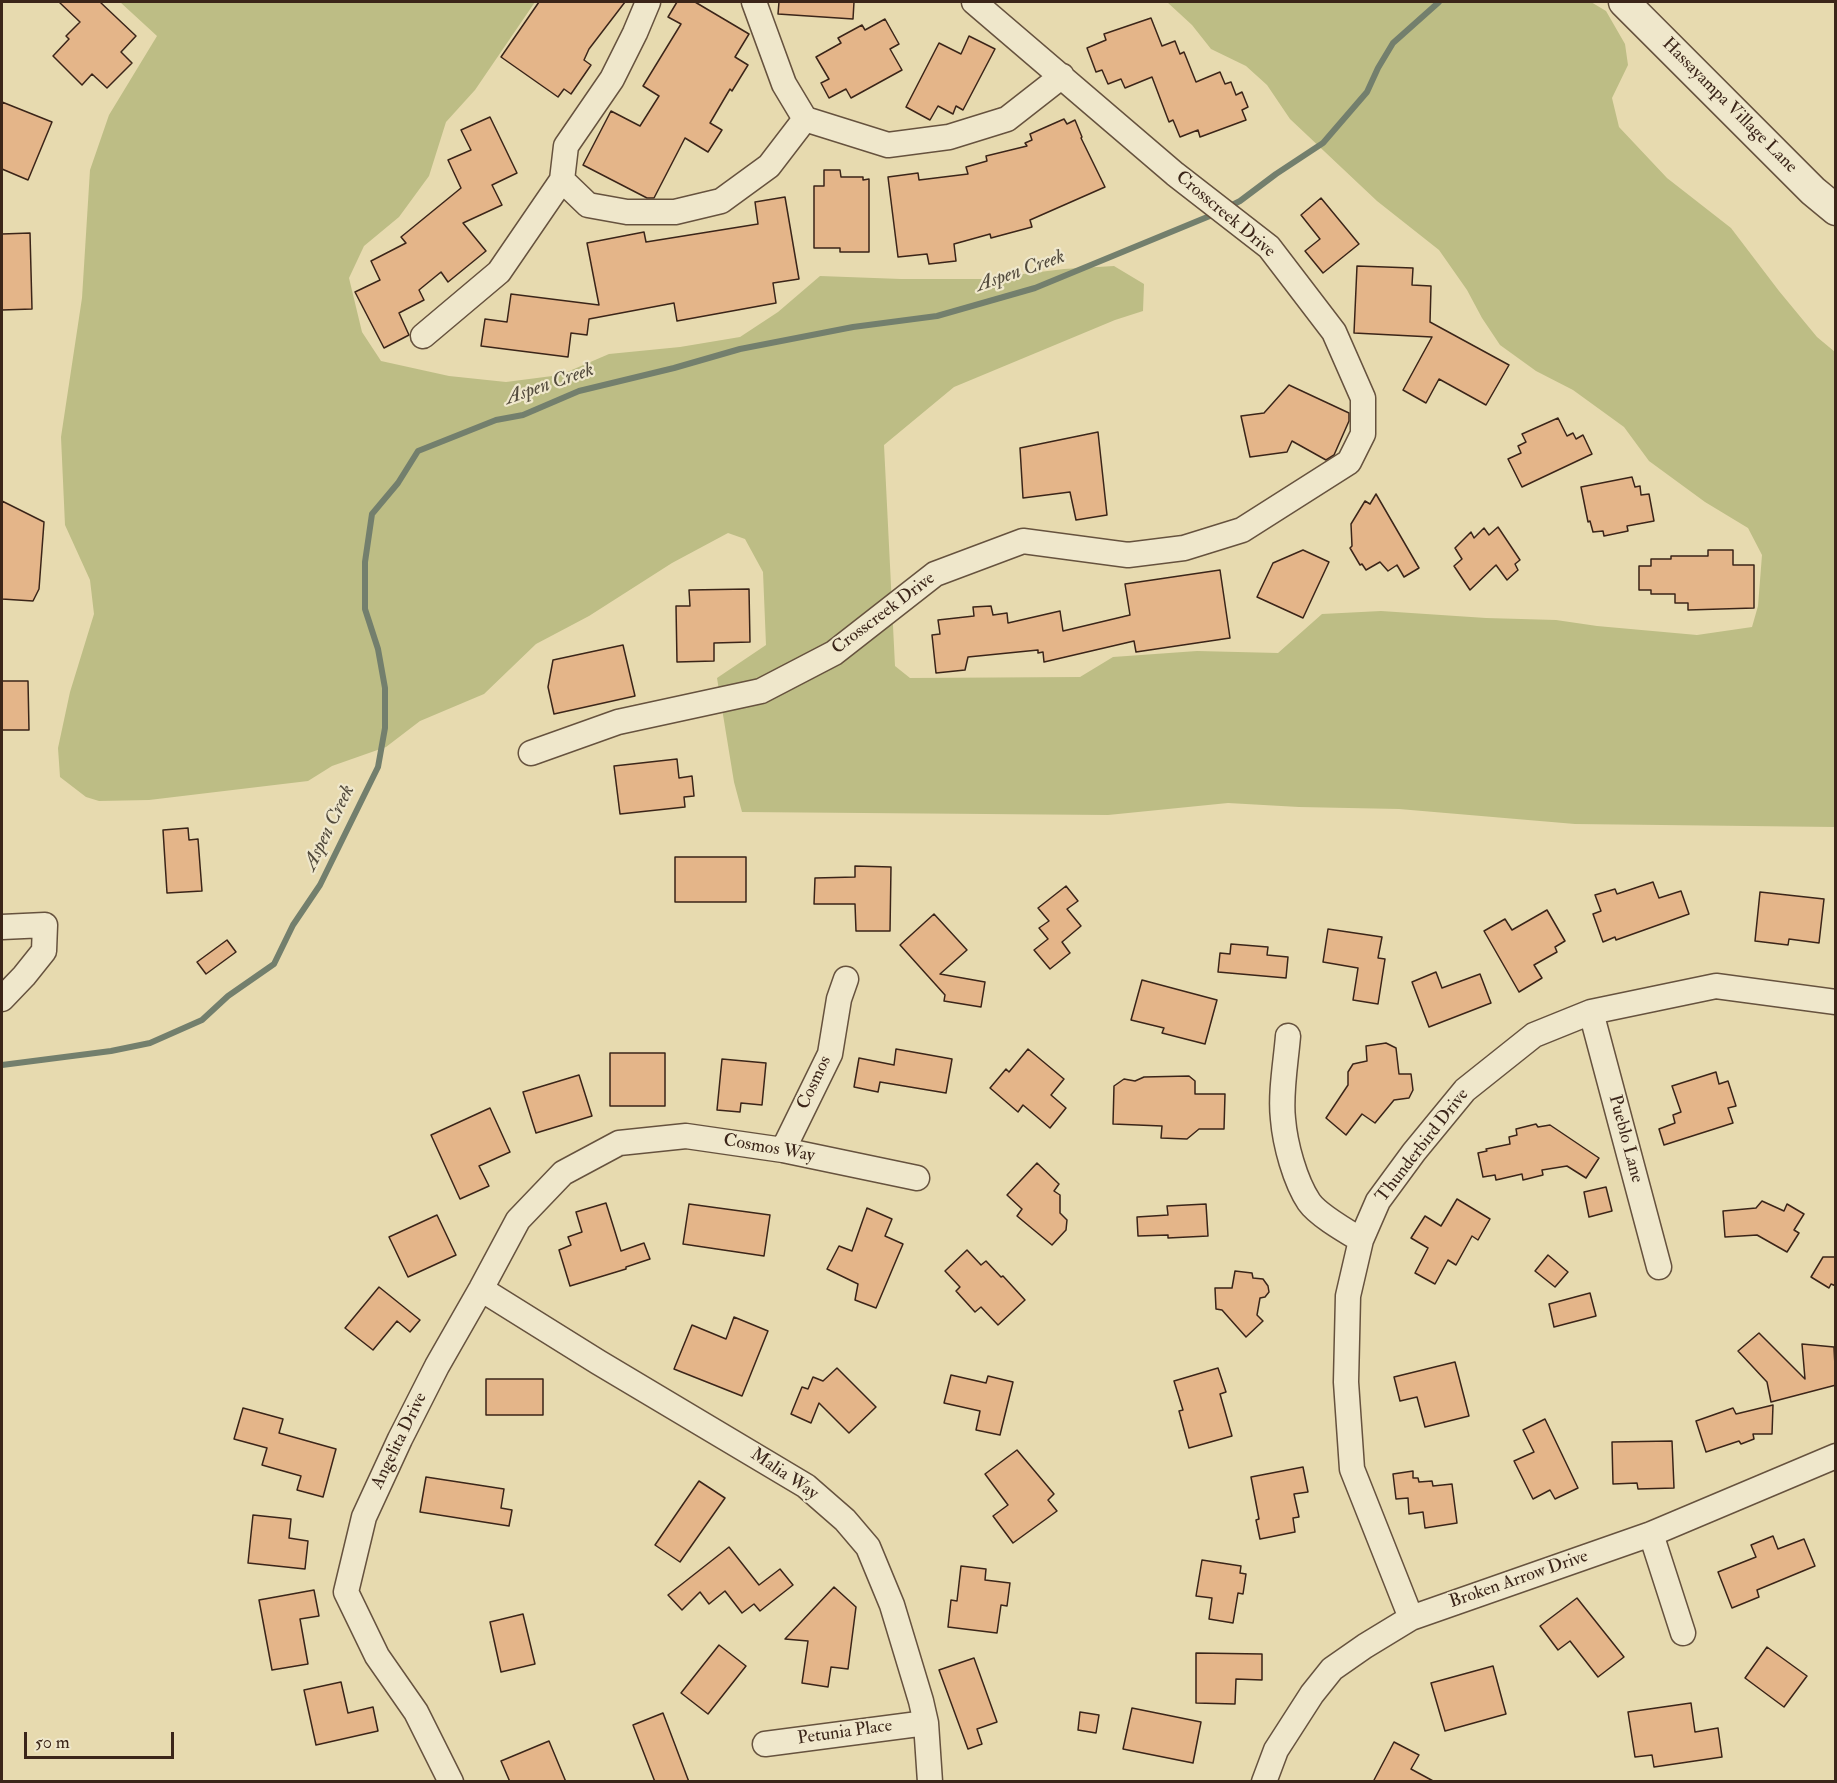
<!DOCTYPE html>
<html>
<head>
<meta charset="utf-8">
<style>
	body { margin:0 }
	#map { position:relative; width:1837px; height:1783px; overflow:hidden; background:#e7daaf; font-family:"IM FELL Double Pica",serif }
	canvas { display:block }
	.frame { position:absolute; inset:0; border:3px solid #3b2519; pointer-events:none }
	.scale { position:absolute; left:24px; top:1732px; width:150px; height:27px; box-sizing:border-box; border:3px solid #3b2519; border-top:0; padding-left:8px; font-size:18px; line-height:21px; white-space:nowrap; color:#3b2519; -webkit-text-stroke:4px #efe7cb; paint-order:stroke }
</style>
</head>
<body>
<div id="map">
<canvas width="1837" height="1783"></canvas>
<div class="frame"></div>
<div class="scale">50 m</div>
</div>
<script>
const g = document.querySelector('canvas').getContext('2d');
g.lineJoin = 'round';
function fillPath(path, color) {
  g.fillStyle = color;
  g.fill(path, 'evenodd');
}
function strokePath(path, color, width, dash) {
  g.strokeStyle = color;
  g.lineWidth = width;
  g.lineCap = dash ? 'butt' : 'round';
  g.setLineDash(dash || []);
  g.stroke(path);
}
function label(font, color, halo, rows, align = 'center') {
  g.font = font + ' "IM FELL Double Pica",serif';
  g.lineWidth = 4.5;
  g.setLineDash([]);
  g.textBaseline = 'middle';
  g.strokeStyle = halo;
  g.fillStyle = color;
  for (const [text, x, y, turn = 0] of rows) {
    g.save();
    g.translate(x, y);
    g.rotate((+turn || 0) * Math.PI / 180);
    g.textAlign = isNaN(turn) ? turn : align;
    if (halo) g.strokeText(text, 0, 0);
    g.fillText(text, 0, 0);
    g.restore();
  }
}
fillPath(new Path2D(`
	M 120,2 L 535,2 L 475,90 L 446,122 L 429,176 L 399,217 L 364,246 L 349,278 L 362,332 L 381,361 L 449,376 L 506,382 L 560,375 L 609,354 L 680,347 L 740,337 L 778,312 L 820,276 L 901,279 L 983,279 L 1064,269 L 1114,266 L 1144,284 L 1143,311 L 1115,320 L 954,387 L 884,445 L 895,666 L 910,678 L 1080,677 L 1113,657 L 1197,651 L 1278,653 L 1322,614 L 1381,611 L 1486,618 L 1556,620 L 1597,626 L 1697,635 L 1752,627 L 1758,606 L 1762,555 L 1748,528 L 1705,502 L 1649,461 L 1624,427 L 1573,390 L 1536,371 L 1500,345 L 1482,318 L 1467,290 L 1439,250 L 1377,201 L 1290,119 L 1267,85 L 1246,66 L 1211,49 L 1192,25 L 1167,2 L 1591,2 L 1606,11 L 1625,44 L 1628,65 L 1612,98 L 1619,127 L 1667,178 L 1731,228 L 1779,291 L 1817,337 L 1835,352 L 1835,827 L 1575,824 L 1399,809 L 1299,807 L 1228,803 L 1108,815 L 742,812 L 734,782 L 717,678 L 766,645 L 763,572 L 745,539 L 728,533 L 672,563 L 589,616 L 536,644 L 484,694 L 420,721 L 386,747 L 332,766 L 308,781 L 149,800 L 99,801 L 86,797 L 60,777 L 58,748 L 70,692 L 94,614 L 90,580 L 65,525 L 61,437 L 82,298 L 90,170 L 109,115 L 157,36 Z`), '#bdbd85');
strokePath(new Path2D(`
	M 1226,208 L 1240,201 L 1276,174 L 1323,143 L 1367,92 L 1378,68 L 1393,43 L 1439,2
	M 2,1065 L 111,1051 L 150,1043 L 202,1020 L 228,996 L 274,964 L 293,925 L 320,885 L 378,767 L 385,728 L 385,688 L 378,649 L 365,609 L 365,562 L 372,514 L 398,483 L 418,451 L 496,420 L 523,415 L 579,391 L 674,368 L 740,349 L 853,327 L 937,316 L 1035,288 L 1217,213`), '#737f6d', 6);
const building = new Path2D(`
	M 59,2 L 100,2 L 136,36 L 121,52 L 132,63 L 107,88 L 92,74 L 82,85 L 53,56 L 69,39 L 66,36 L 80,22 Z
	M 539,2 L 625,2 L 589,49 L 584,60 L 591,65 L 571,94 L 564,89 L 558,97 L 501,57 Z
	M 677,2 L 695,2 L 749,34 L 735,57 L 748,65 L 732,91 L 730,89 L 710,123 L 722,130 L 708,152 L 685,138 L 654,198 L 647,198 L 583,165 L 611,111 L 640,126 L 659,96 L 643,86 L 681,24 L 668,17 Z
	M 779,2 L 854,2 L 853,19 L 778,14 Z
	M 1151,18 L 1162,46 L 1175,41 L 1180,54 L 1184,52 L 1196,82 L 1220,72 L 1225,84 L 1231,82 L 1236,95 L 1242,92 L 1248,107 L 1242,110 L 1246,120 L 1200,137 L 1198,130 L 1180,137 L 1173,120 L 1169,122 L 1152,77 L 1125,88 L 1121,79 L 1108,84 L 1102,70 L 1096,72 L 1087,48 L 1106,40 L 1104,34 Z
	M 885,19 L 899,44 L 890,49 L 902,70 L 851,98 L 846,89 L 829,98 L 821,83 L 829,79 L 816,57 L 841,43 L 838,38 L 862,25 L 865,30 Z
	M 969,36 L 995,49 L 963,110 L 956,106 L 953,114 L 938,106 L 930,120 L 906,107 L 939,43 L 961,54 Z
	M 2,102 L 52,122 L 28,180 L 2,169 Z
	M 490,117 L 517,173 L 492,185 L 502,205 L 463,223 L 486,251 L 448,282 L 441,272 L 419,290 L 424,300 L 399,313 L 409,335 L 384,348 L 355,292 L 380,280 L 371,261 L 406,243 L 401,237 L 461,188 L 448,160 L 471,150 L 461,130 Z
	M 1064,119 L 1067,124 L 1075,120 L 1082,137 L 1081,138 L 1105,187 L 1030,220 L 1032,227 L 991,238 L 990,234 L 954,244 L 956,261 L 929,264 L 927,254 L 898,257 L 888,177 L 918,173 L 919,180 L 968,174 L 966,167 L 987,161 L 986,156 L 1027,146 L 1025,143 L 1032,140 L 1030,134 Z
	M 824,170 L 840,170 L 841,177 L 863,177 L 863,180 L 869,179 L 869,252 L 840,252 L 840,248 L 814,248 L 814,186 L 824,186 Z
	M 785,197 L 799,279 L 773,283 L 776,303 L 677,321 L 674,303 L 589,319 L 587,335 L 571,333 L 568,357 L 481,346 L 485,319 L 507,322 L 511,294 L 599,305 L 587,243 L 644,232 L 646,242 L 758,224 L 755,202 Z
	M 1321,198 L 1359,244 L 1323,273 L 1305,251 L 1320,239 L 1301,215 Z
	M 30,233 L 32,309 L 2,310 L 2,234 Z
	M 1357,266 L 1413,268 L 1412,285 L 1431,286 L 1430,322 L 1509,365 L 1486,405 L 1439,379 L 1426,403 L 1403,390 L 1432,337 L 1354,333 Z
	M 1289,385 L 1349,413 L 1349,421 L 1334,455 L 1326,460 L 1292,441 L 1287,452 L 1250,457 L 1241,416 L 1264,413 Z
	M 1558,418 L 1567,436 L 1573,433 L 1576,439 L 1583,435 L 1592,454 L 1522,487 L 1508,459 L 1521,453 L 1518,446 L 1526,442 L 1522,434 Z
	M 1098,432 L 1107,515 L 1076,520 L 1070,492 L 1023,498 L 1020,448 Z
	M 1632,477 L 1635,487 L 1640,486 L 1641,495 L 1649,494 L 1654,521 L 1627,526 L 1628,531 L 1604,536 L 1603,531 L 1593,532 L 1590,521 L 1588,522 L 1581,487 Z
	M 1376,494 L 1419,568 L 1404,577 L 1397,565 L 1388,571 L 1380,562 L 1366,570 L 1362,564 L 1360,565 L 1350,548 L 1352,546 L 1351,524 L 1365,501 L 1370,504 Z
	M 2,501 L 44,522 L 39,589 L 33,601 L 2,599 Z
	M 1498,527 L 1520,560 L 1515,564 L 1518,570 L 1507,580 L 1496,565 L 1470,590 L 1454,566 L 1462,559 L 1455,548 L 1471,532 L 1474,538 L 1484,528 L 1489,535 Z
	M 1303,550 L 1329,562 L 1303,618 L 1257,597 L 1273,563 Z
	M 1708,550 L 1733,550 L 1733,565 L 1754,565 L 1754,608 L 1688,610 L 1688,603 L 1675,603 L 1675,594 L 1651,594 L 1651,590 L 1639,590 L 1639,566 L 1651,566 L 1651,559 L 1671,559 L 1671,556 L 1708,556 Z
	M 1220,570 L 1230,638 L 1136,652 L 1134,641 L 1044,662 L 1043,652 L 1038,653 L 1038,650 L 968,657 L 965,670 L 936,673 L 932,635 L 940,634 L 938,620 L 974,616 L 973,607 L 991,606 L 993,615 L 1007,613 L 1008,623 L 1060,611 L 1063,631 L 1130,615 L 1125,584 Z
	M 749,589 L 750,642 L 714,643 L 714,661 L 677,662 L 676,606 L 690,606 L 689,590 Z
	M 623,645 L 635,696 L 554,714 L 548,687 L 553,660 Z
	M 2,681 L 28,681 L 29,730 L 2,730 Z
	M 677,759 L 679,778 L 692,776 L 694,796 L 684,797 L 685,807 L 620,814 L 614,766 Z
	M 188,828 L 189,840 L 198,839 L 202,891 L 167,893 L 163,830 Z
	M 675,857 L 746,857 L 746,902 L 675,902 Z
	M 855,866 L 891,867 L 890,931 L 856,931 L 855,904 L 814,904 L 815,878 L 855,877 Z
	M 1653,882 L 1659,898 L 1681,891 L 1689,914 L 1616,940 L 1615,937 L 1603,942 L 1593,914 L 1601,911 L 1595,895 L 1615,889 L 1617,894 Z
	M 1066,886 L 1078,901 L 1067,909 L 1081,926 L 1062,942 L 1070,953 L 1050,969 L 1034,950 L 1048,939 L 1039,928 L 1049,921 L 1038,908 Z
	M 1760,892 L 1824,899 L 1819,943 L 1789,939 L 1788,945 L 1755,941 Z
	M 1547,910 L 1565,941 L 1555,947 L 1557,952 L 1534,965 L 1542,978 L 1519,992 L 1484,931 L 1505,919 L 1512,930 Z
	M 934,914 L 967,950 L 940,974 L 985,982 L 981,1007 L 944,1001 L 945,995 L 900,945 Z
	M 1328,929 L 1382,937 L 1378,958 L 1385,959 L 1378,1004 L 1353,1000 L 1358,968 L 1323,962 Z
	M 227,940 L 236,952 L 206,974 L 197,962 Z
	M 1231,944 L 1268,947 L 1267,955 L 1288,957 L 1286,978 L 1218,972 L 1220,953 L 1230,954 Z
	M 1436,972 L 1442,988 L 1480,974 L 1491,1003 L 1429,1027 L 1412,982 Z
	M 1142,980 L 1217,1000 L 1205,1044 L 1162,1033 L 1164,1028 L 1131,1020 Z
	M 1386,1043 L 1396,1048 L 1399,1074 L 1411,1074 L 1413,1090 L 1409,1098 L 1394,1100 L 1375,1123 L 1362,1114 L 1346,1135 L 1326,1118 L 1348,1085 L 1348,1072 L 1353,1064 L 1367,1061 L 1366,1046 Z
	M 896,1049 L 952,1059 L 946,1093 L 880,1082 L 878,1092 L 854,1087 L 859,1058 L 894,1065 Z
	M 1028,1049 L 1064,1079 L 1051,1095 L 1066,1108 L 1050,1128 L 1023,1105 L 1018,1112 L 990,1088 L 1006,1069 L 1009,1072 Z
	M 610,1053 L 665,1053 L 665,1106 L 610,1106 Z
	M 722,1059 L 766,1063 L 762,1105 L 741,1103 L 740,1112 L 717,1110 Z
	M 1716,1072 L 1719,1084 L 1728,1081 L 1736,1106 L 1728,1108 L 1733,1123 L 1664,1145 L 1659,1129 L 1675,1123 L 1673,1115 L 1681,1112 L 1672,1086 Z
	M 579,1075 L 592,1116 L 536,1133 L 523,1092 Z
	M 1189,1076 L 1195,1081 L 1195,1094 L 1225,1094 L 1224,1129 L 1199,1129 L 1187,1139 L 1161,1138 L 1162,1126 L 1113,1124 L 1114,1086 L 1124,1079 L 1135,1081 L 1144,1077 Z
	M 490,1108 L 510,1152 L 479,1166 L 489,1186 L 460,1199 L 431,1135 Z
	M 1536,1124 L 1538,1127 L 1550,1125 L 1599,1158 L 1586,1178 L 1567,1166 L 1542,1170 L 1543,1175 L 1523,1180 L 1522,1174 L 1496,1180 L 1495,1175 L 1483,1177 L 1478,1153 L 1487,1151 L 1486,1149 L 1510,1144 L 1509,1137 L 1517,1135 L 1516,1129 Z
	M 1037,1163 L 1059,1184 L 1054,1191 L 1060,1195 L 1060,1213 L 1067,1220 L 1066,1230 L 1052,1245 L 1017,1216 L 1022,1209 L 1007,1195 Z
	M 1606,1187 L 1612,1211 L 1589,1217 L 1584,1192 Z
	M 1457,1199 L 1490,1219 L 1478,1240 L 1472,1236 L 1456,1265 L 1448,1260 L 1435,1284 L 1415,1273 L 1428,1248 L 1411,1238 L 1425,1216 L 1441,1226 Z
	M 1762,1201 L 1784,1211 L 1787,1204 L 1804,1214 L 1794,1230 L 1799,1233 L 1787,1252 L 1757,1235 L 1725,1237 L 1723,1211 L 1756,1208 Z
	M 606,1203 L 621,1251 L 644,1243 L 650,1259 L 626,1267 L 626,1269 L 570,1286 L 559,1250 L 571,1245 L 568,1237 L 582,1232 L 576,1212 Z
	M 689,1204 L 770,1215 L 764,1256 L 683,1244 Z
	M 1206,1204 L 1208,1236 L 1168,1238 L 1168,1235 L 1138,1236 L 1137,1217 L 1168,1215 L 1167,1206 Z
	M 867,1208 L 892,1219 L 885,1236 L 903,1244 L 876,1308 L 855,1300 L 858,1284 L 827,1269 L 839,1246 L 852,1251 Z
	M 437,1215 L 456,1255 L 408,1277 L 389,1237 Z
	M 967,1250 L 981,1265 L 986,1261 L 1001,1277 L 1003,1276 L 1025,1300 L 998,1325 L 981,1307 L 975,1312 L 956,1291 L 960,1287 L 945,1271 Z
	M 1548,1255 L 1568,1272 L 1555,1287 L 1535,1271 Z
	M 1823,1257 L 1836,1257 L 1836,1286 L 1831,1284 L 1829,1288 L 1811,1277 Z
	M 1235,1271 L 1252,1273 L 1253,1278 L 1263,1279 L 1268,1286 L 1269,1292 L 1265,1297 L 1260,1298 L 1257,1315 L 1263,1321 L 1246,1337 L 1222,1310 L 1216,1309 L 1215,1288 L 1232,1288 Z
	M 379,1287 L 420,1320 L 410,1332 L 397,1321 L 373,1350 L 345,1328 Z
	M 1590,1293 L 1596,1316 L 1554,1327 L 1549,1304 Z
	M 734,1317 L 768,1331 L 742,1396 L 674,1369 L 692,1325 L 726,1339 Z
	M 1759,1333 L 1805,1379 L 1802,1344 L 1834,1347 L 1836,1385 L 1771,1402 L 1767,1382 L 1738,1351 Z
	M 1455,1362 L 1469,1416 L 1425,1427 L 1417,1397 L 1400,1401 L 1394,1377 Z
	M 837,1368 L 876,1407 L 849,1433 L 819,1403 L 811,1423 L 791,1414 L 802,1387 L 808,1389 L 813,1377 L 823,1381 Z
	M 1218,1368 L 1226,1392 L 1220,1394 L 1232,1436 L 1189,1448 L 1179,1411 L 1183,1410 L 1174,1381 Z
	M 951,1375 L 986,1383 L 988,1376 L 1013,1382 L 1000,1435 L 976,1430 L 980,1411 L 944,1403 Z
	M 486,1379 L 543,1379 L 543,1415 L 486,1415 Z
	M 1773,1405 L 1772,1434 L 1753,1434 L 1754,1439 L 1741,1444 L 1739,1441 L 1706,1452 L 1696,1421 L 1733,1408 L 1736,1414 Z
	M 243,1408 L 283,1419 L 279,1433 L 336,1449 L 323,1497 L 297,1490 L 301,1476 L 262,1465 L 267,1448 L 234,1439 Z
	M 1545,1419 L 1578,1488 L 1555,1499 L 1550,1490 L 1533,1499 L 1514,1461 L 1534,1452 L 1523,1430 Z
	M 1672,1441 L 1674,1488 L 1638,1489 L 1637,1483 L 1613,1484 L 1612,1442 Z
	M 1017,1450 L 1054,1494 L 1048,1500 L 1057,1511 L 1013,1543 L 993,1516 L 1008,1505 L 985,1474 Z
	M 1303,1467 L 1308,1492 L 1294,1494 L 1299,1517 L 1293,1518 L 1295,1532 L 1260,1539 L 1256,1520 L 1259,1519 L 1251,1477 Z
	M 1413,1471 L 1413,1478 L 1418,1478 L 1419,1482 L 1432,1481 L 1433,1486 L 1452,1484 L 1457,1523 L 1425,1528 L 1423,1512 L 1409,1514 L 1408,1498 L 1396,1499 L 1393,1474 Z
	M 426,1477 L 504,1489 L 501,1508 L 512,1510 L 509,1526 L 420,1512 Z
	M 699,1481 L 725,1498 L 680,1562 L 655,1545 Z
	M 253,1515 L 291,1519 L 289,1538 L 308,1541 L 305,1569 L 248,1563 Z
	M 1773,1536 L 1778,1549 L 1804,1539 L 1815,1566 L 1757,1590 L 1759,1597 L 1732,1608 L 1718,1572 L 1756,1557 L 1751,1545 Z
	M 729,1547 L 759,1585 L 780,1569 L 793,1585 L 760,1611 L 754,1604 L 742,1613 L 725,1591 L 709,1604 L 700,1592 L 682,1610 L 668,1595 Z
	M 1202,1560 L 1241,1566 L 1240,1573 L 1246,1574 L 1243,1594 L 1238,1593 L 1233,1623 L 1209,1619 L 1212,1598 L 1196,1596 Z
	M 961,1566 L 986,1569 L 985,1580 L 1010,1583 L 1007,1606 L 1001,1605 L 997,1633 L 948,1627 L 951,1600 L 957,1601 Z
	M 834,1587 L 856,1607 L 848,1669 L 831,1667 L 828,1687 L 802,1683 L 808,1641 L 785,1639 Z
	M 314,1590 L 319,1616 L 300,1619 L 308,1664 L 272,1670 L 259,1600 Z
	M 1577,1598 L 1624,1657 L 1598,1677 L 1570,1641 L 1558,1650 L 1540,1626 Z
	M 523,1614 L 535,1664 L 501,1672 L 490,1622 Z
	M 719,1645 L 746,1666 L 708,1714 L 681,1693 Z
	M 1767,1647 L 1807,1676 L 1784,1707 L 1745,1678 Z
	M 1196,1653 L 1262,1654 L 1262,1680 L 1236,1679 L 1235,1704 L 1196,1703 Z
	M 974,1658 L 997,1722 L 977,1729 L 982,1744 L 968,1749 L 939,1670 Z
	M 1493,1666 L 1506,1714 L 1445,1731 L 1431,1683 Z
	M 341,1682 L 348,1713 L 373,1707 L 378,1731 L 316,1745 L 304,1690 Z
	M 1691,1703 L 1695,1732 L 1718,1728 L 1722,1757 L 1654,1767 L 1652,1755 L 1635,1757 L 1628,1712 Z
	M 1132,1708 L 1201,1722 L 1193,1763 L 1123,1749 Z
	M 1080,1712 L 1099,1715 L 1096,1733 L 1078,1730 Z
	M 663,1713 L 689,1782 L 655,1782 L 633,1725 Z
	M 549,1741 L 566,1782 L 510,1782 L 501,1761 Z
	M 1394,1742 L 1419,1755 L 1411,1769 L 1435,1782 L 1373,1782 Z`);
fillPath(building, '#e4b589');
strokePath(building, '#3b2519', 1.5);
const minor = new Path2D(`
	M 648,2 L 635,33 L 612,79 L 566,146 L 562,180 L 588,205 L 627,212 L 675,212 L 721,201 L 769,166 L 805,119
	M 754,2 L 784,84 L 805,119 L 888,145 L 949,137 L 1007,119 L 1062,76
	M 423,336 L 499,272 L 562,180
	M 531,753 L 618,722 L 761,691 L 834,653 L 935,574 L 1023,541 L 1128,555 L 1184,548 L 1242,530 L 1349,462 L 1363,434 L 1363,398 L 1334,332 L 1269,247 L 1175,174 L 974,2
	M 2,927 L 45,925 L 44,951 L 24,976 L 2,999
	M 1591,1012 L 1659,1267
	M 1288,1036 C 1286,1061 1280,1094 1283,1119 C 1285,1144 1295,1181 1309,1202 C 1318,1215 1346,1231 1361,1240
	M 783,1150 L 830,1054 L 839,999 L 846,979
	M 481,1289 L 598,1362 L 806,1486 L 845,1520 L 868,1547 L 892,1605 L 921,1701 L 926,1723 L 930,1782
	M 1651,1534 L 1683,1633
	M 1411,1618 L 1352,1469 L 1346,1382 L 1348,1296 L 1361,1240 L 1378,1201 L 1414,1152 L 1465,1090 L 1534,1035 L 1591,1012 L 1716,986 L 1836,1002
	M 765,1744 L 926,1723
	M 451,1782 L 416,1712 L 377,1656 L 346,1592 L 364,1517 L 400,1439 L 437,1366 L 481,1289 L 518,1220 L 563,1173 L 619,1143 L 686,1136 L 783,1150 L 917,1178
	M 1264,1782 L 1276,1750 L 1312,1694 L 1332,1669 L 1365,1646 L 1411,1618 L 1651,1534 L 1836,1456`);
const tertiary = new Path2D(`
	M 1624,2 L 1813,191 L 1836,210`);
strokePath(minor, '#66523e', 27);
strokePath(tertiary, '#66523e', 33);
strokePath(minor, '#efe7cb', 24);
strokePath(tertiary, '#efe7cb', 30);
label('18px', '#3b2519', '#efe7cb', [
	["Hassayampa Village Lane",1729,106,45],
	["Crosscreek Drive",1225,215,40],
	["Crosscreek Drive",884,614,-37],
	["Cosmos",815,1083,-65],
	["Pueblo Lane",1625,1139,75],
	["Thunderbird Drive",1423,1146,-52],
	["Cosmos Way",769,1149,10],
	["Angelita Drive",400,1441,-64],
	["Malia Way",784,1475,34],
	["Broken Arrow Drive",1519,1580,-19],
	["Petunia Place",845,1733,-8]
]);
label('italic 20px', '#524a3c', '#efe7cb', [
	["Aspen Creek",1021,272,-19],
	["Aspen Creek",550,385,-19],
	["Aspen Creek",330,828,-64]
]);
</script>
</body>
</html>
